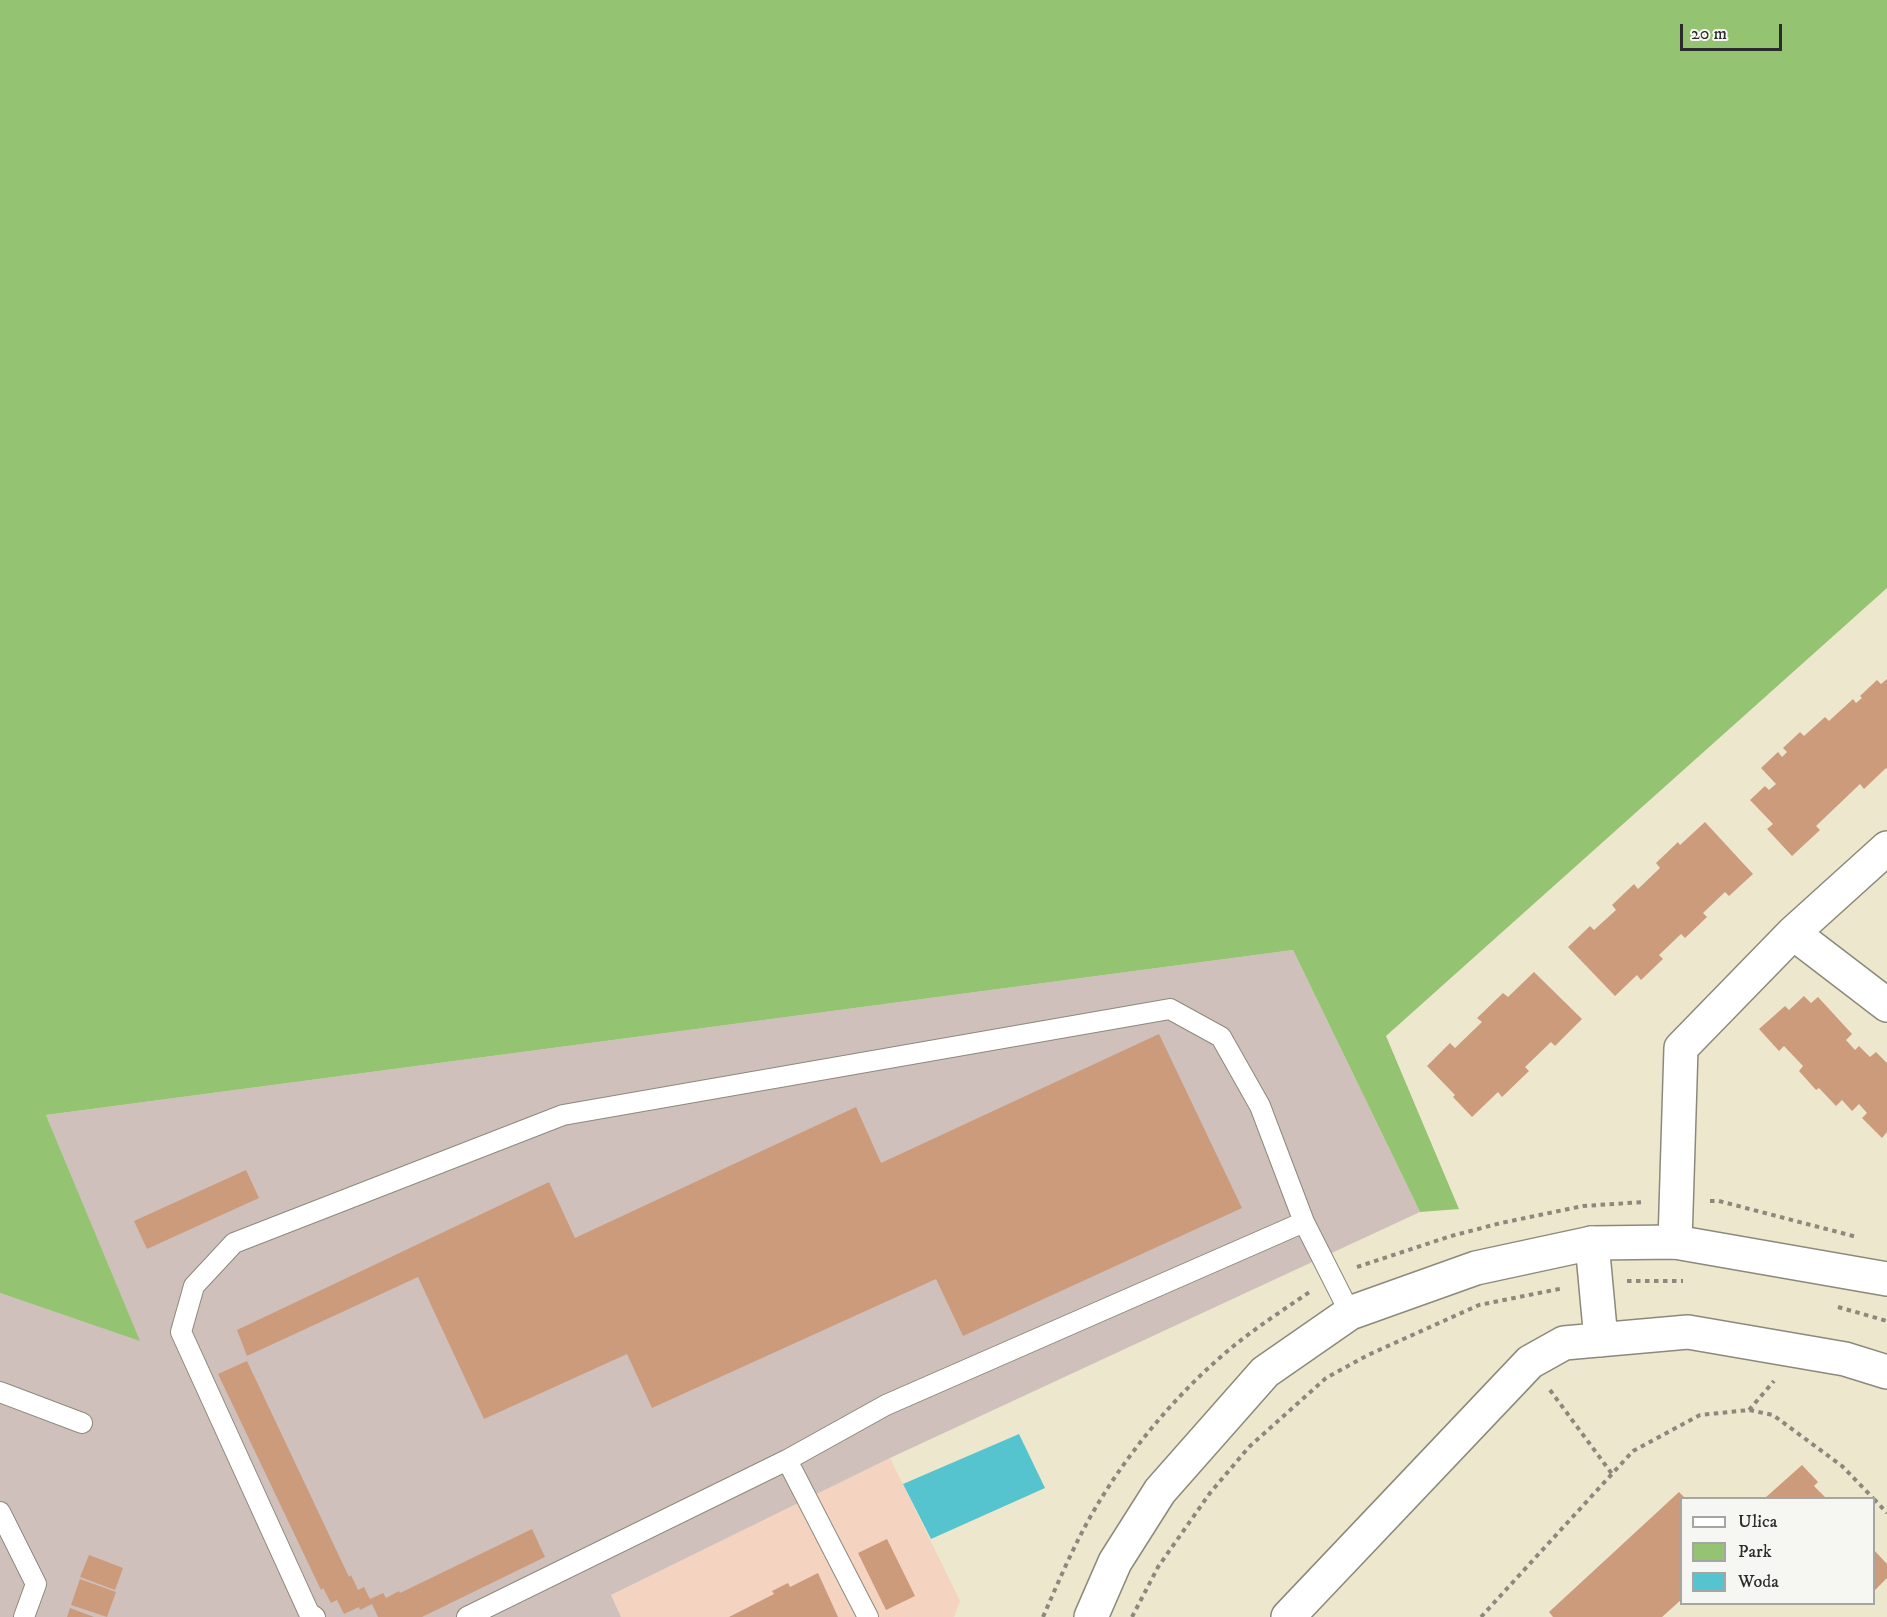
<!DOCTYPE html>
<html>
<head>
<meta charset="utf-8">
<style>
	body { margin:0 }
	#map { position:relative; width:1887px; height:1617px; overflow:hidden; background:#ede7ce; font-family:"IM FELL DW Pica",serif }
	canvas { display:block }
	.legend { position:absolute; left:1680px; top:1497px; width:195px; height:108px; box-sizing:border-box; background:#f6f6f2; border:2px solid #a5a5a2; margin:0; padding:8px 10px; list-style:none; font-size:18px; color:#2b2b2b }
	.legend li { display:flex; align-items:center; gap:12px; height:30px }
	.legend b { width:30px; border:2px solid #a5a5a2 }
	.scale { position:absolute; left:1680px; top:24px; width:102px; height:27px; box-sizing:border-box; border:3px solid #2b2b2b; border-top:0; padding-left:8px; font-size:18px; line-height:21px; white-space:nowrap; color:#2b2b2b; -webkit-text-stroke:4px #f6f6f2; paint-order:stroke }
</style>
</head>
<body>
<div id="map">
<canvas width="1887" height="1617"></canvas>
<ul class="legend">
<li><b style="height:8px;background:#fff"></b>Ulica</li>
<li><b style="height:16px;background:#94c372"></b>Park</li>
<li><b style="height:16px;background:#56c4ce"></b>Woda</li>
</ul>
<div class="scale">20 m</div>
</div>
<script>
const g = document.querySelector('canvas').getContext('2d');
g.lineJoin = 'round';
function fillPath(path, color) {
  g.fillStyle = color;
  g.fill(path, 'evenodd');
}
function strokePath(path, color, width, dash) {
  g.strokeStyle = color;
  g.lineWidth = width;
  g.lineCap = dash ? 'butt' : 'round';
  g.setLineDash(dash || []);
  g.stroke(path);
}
fillPath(new Path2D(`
	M 890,1458 L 960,1601 L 954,1617 L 621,1617 L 611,1595 Z`), '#f4d3c0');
fillPath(new Path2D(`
	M 1293,950 L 1420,1212 L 890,1458 L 611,1595 L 621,1617 L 0,1617 L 0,1293 L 139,1340 L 46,1115 Z`), '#d0c0bc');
fillPath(new Path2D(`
	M 0,0 L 1887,0 L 1887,588 L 1386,1036 L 1459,1209 L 1420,1212 L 1293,950 L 46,1115 L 140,1341 L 0,1293 Z`), '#94c372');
fillPath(new Path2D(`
	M 1019,1434 L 1045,1488 L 931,1539 L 903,1484 Z`), '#56c4ce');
fillPath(new Path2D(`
	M 1887,679 L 1887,769 L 1886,768 L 1864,789 L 1860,784 L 1816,826 L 1820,830 L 1792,856 L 1767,829 L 1773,824 L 1750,800 L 1765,786 L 1769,790 L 1776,784 L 1761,768 L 1778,752 L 1782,757 L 1787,752 L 1783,748 L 1800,732 L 1804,736 L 1825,717 L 1829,721 L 1853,699 L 1856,703 L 1862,698 L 1860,696 L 1877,680 L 1881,684 Z
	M 1705,822 L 1753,874 L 1729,896 L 1725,892 L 1703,913 L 1707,917 L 1685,938 L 1681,934 L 1659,955 L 1663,959 L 1641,980 L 1637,975 L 1615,996 L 1568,947 L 1590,926 L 1594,930 L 1616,910 L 1612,905 L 1634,884 L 1638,889 L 1660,868 L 1656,863 L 1678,842 L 1680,845 Z
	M 1534,972 L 1582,1019 L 1555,1046 L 1551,1042 L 1525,1067 L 1529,1071 L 1502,1097 L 1498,1092 L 1472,1117 L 1453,1097 L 1455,1095 L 1427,1066 L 1450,1043 L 1455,1048 L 1482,1022 L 1477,1018 L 1503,993 L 1508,997 Z
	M 1804,996 L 1811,1003 L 1818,997 L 1852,1034 L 1846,1040 L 1855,1050 L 1859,1046 L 1870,1057 L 1876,1052 L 1887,1063 L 1887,1132 L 1882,1138 L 1862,1118 L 1867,1113 L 1859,1104 L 1852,1111 L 1842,1100 L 1836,1106 L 1819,1088 L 1816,1090 L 1799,1071 L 1803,1066 L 1784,1046 L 1779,1051 L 1759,1029 L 1785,1006 L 1789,1010 Z
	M 1159,1034 L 1242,1208 L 963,1336 L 936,1279 L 652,1408 L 627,1354 L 484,1419 L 418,1277 L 247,1356 L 237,1330 L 549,1182 L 575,1238 L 856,1107 L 881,1163 Z
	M 246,1170 L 259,1198 L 147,1249 L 134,1221 Z
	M 247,1361 L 349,1577 L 351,1575 L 358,1590 L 364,1587 L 370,1599 L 383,1593 L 386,1598 L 399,1591 L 400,1593 L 532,1529 L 545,1557 L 422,1617 L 378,1617 L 372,1604 L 360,1610 L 359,1607 L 344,1614 L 337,1600 L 331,1603 L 323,1588 L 321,1590 L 218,1374 Z
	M 1802,1465 L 1818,1482 L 1814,1486 L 1826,1498 L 1765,1498 Z
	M 1679,1492 L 1685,1498 L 1682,1498 L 1682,1599 L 1662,1617 L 1553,1617 L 1549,1612 Z
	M 887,1539 L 915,1596 L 886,1610 L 858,1553 Z
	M 1874,1550 L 1887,1564 L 1887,1578 L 1874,1591 Z
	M 89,1555 L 123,1568 L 115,1590 L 80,1577 Z
	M 818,1573 L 838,1617 L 729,1617 L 774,1594 L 772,1591 L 788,1583 L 790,1587 Z
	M 80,1579 L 116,1592 L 107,1617 L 71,1605 Z
	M 70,1608 L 94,1617 L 67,1617 Z`), '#cc9b7b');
const service = new Path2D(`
	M 0,1392 L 82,1423
	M 0,1512 L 36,1584 L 24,1617
	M 315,1617 L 309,1613 L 181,1332 L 194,1286 L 234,1243 L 563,1115 L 1170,1009 L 1221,1037 L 1260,1106 L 1304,1222
	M 467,1617 L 787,1460
	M 868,1617 L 787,1460 L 886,1405 L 1304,1222 L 1350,1313`);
const minor = new Path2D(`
	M 1793,933 L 1887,1005
	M 1675,1242 L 1681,1048 L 1793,933 L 1887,848
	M 1592,1243 L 1601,1340
	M 1288,1617 L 1530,1362 L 1564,1343 L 1688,1332 L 1845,1359 L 1887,1372`);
const tertiary = new Path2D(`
	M 1091,1617 L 1115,1562 L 1160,1491 L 1265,1372 L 1350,1313 L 1476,1268 L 1592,1243 L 1675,1242 L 1887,1279`);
strokePath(service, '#8c897c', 22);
strokePath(minor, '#8c897c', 36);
strokePath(tertiary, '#8c897c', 36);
strokePath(new Path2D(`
	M 1710,1201 L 1719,1201 L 1857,1237
	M 1357,1267 L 1451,1236 L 1501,1223 L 1583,1206 L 1644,1202
	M 1627,1281 L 1683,1281
	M 1838,1307 L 1887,1321
	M 1550,1390 L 1612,1474
	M 1749,1410 L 1774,1381
	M 1874,1499 L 1887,1513
	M 1043,1617 C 1060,1578 1077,1538 1099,1502 C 1135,1443 1182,1388 1236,1344 C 1260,1325 1286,1308 1311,1291
	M 1132,1617 L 1158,1567 L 1210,1493 L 1249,1447 L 1326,1378 L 1368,1355 L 1479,1305 L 1564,1288
	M 1481,1617 L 1633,1451 L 1700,1415 L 1749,1410 L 1773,1415 L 1842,1466 L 1873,1498`), '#8c897c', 4, [4.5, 4.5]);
strokePath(service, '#fff', 20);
strokePath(minor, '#fff', 33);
strokePath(tertiary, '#fff', 33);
</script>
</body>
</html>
